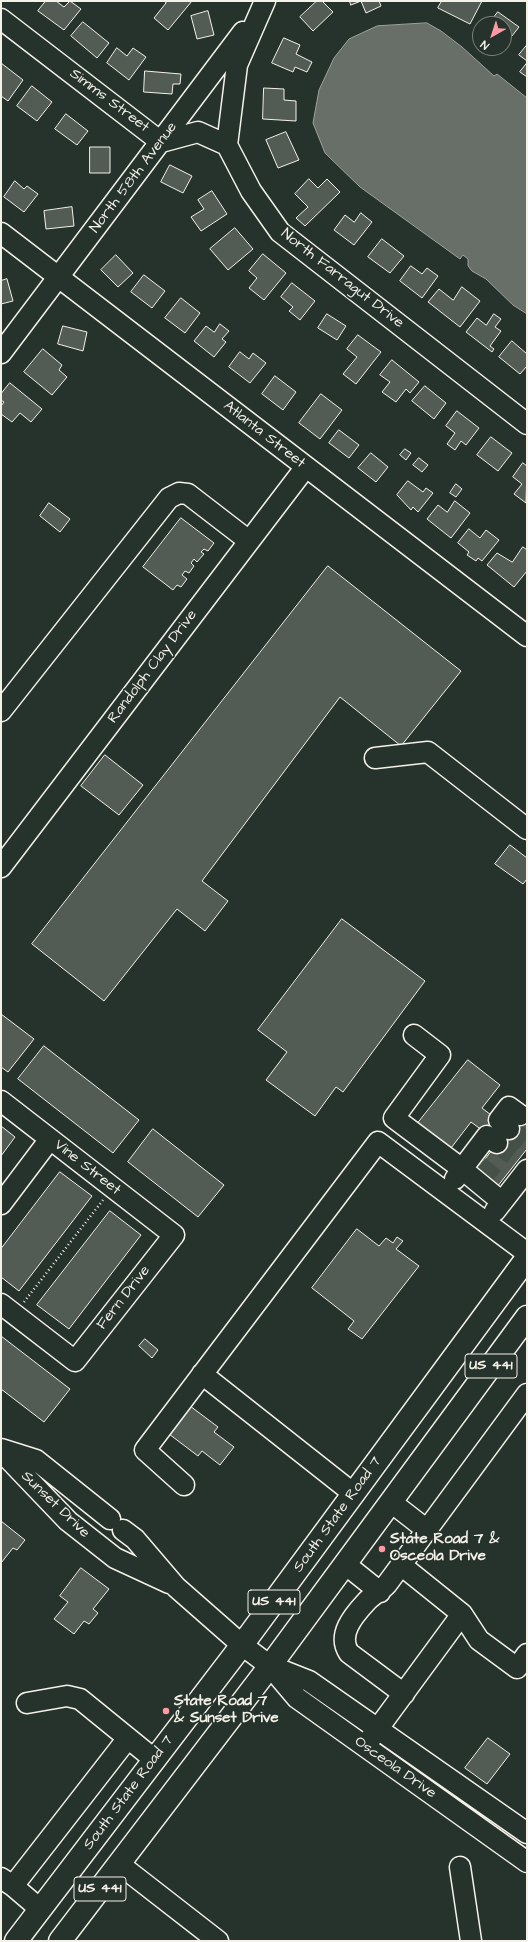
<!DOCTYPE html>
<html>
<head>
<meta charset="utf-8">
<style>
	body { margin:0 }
	#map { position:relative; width:528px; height:1942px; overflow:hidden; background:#26332d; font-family:"Architects Daughter",sans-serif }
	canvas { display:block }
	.frame { position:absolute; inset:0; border:2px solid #f4f1e8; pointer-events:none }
	.north { position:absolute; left:472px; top:16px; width:40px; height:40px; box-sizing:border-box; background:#26332d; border:1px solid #787f78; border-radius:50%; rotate:219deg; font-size:11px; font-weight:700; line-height:16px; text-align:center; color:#f4f1e8 }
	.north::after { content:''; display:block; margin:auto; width:14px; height:18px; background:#ff9aa2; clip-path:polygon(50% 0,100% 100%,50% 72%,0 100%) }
</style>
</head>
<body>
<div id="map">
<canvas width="528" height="1942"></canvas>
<div class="frame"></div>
<div class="north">N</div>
</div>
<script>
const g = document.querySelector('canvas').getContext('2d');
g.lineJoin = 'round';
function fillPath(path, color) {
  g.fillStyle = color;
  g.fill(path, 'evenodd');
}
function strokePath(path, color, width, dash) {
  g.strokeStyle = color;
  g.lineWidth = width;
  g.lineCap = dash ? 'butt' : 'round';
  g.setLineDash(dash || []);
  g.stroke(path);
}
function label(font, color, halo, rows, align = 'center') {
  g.font = font + ' "Architects Daughter",sans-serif';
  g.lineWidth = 3.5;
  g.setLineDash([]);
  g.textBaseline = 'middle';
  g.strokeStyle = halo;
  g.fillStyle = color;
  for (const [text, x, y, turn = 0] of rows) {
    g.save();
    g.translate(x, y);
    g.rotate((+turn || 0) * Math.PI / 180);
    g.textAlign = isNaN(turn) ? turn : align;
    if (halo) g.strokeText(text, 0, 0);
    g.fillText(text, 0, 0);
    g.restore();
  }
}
const water = new Path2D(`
	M 427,23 L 441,31 L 462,47 L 494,76 L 497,74 L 527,98 L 527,314 L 513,305 L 486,279 L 472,271 L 468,266 L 468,259 L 463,255 L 460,259 L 360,187 L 325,153 L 313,123 L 319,90 L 334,58 L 349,39 L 377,26 Z`);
fillPath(water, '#676f68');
strokePath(water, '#9fa39b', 1);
const building = new Path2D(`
	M 46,1 L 56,1 L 64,7 L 70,1 L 81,9 L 64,30 L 38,11 Z
	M 164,1 L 192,1 L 168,30 L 154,18 L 166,3 Z
	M 317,1 L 322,1 L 333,12 L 313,31 L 300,17 Z
	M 350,1 L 379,1 L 381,6 L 366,13 L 361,1 L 351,5 Z
	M 442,1 L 482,1 L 470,24 L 438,8 Z
	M 208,11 L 214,35 L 197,39 L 191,16 Z
	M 498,12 L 519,27 L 504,46 L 504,24 L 489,24 Z
	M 83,22 L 109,43 L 97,58 L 71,36 Z
	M 284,38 L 300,45 L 296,54 L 312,62 L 307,72 L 295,67 L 293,72 L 272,63 Z
	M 527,45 L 527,61 L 519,55 Z
	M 117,48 L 127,56 L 133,48 L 146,57 L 129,80 L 107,63 Z
	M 1,63 L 23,80 L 8,101 L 1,96 Z
	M 527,63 L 527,77 L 520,72 Z
	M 145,71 L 181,74 L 180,84 L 173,84 L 172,94 L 144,92 Z
	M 32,86 L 52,102 L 37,121 L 17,106 Z
	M 264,88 L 284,89 L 284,100 L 296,101 L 296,121 L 263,119 Z
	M 66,114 L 88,131 L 77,145 L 55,129 Z
	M 286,132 L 299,160 L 278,168 L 266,140 Z
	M 90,147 L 110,147 L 110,173 L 90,173 Z
	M 170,165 L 192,176 L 183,193 L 161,182 Z
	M 309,179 L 318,188 L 327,179 L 340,192 L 305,226 L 296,218 L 308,207 L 295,194 Z
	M 15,181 L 24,189 L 27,186 L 38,194 L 24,212 L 4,197 Z
	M 212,191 L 227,214 L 201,231 L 191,217 L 204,209 L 198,200 Z
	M 72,207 L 74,226 L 46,229 L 44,211 Z
	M 361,213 L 372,222 L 354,245 L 334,230 L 345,215 L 354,222 Z
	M 235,228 L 253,249 L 228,270 L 210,249 Z
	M 382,239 L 404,256 L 390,273 L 368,257 Z
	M 263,254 L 286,273 L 264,300 L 249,288 L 257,278 L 249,271 Z
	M 116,255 L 133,273 L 118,287 L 101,270 Z
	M 411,266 L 422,274 L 427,268 L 438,276 L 422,298 L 400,281 Z
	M 144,275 L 165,291 L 152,308 L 131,292 Z
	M 7,279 L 13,301 L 1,304 L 1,281 Z
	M 292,283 L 315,301 L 300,320 L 289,311 L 293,307 L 281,297 Z
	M 462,287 L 480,301 L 460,327 L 428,302 L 439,289 L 453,300 Z
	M 181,298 L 200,313 L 185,333 L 165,318 Z
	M 327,314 L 346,326 L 337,340 L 318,328 Z
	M 494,314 L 501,319 L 495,327 L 501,331 L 490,346 L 494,349 L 492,352 L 466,332 L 477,318 L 486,325 Z
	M 220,324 L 229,331 L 222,339 L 226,342 L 214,357 L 194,341 L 206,326 L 214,332 Z
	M 63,326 L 87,332 L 83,351 L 58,344 Z
	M 358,335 L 381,352 L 356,384 L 343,374 L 357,357 L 347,349 Z
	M 512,341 L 527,354 L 527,366 L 520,374 L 499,357 Z
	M 43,349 L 62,365 L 59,370 L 67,377 L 52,395 L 24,372 Z
	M 240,352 L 249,359 L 253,353 L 266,363 L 250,383 L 229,367 Z
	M 392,360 L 419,382 L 410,393 L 406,389 L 396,402 L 382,392 L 390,382 L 380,375 Z
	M 275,376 L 296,392 L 283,410 L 262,394 Z
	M 10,383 L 42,409 L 31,422 L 20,413 L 12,422 L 1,414 L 1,406 L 4,402 L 1,400 L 1,394 Z
	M 425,386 L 446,403 L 434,419 L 412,401 Z
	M 321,394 L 342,410 L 320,439 L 299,423 Z
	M 457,411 L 479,428 L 466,445 L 461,441 L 455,450 L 447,444 L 455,433 L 446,426 Z
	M 339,430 L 359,445 L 349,458 L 329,443 Z
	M 491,437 L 512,453 L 498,471 L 477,455 Z
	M 405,449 L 411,453 L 406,460 L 400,455 Z
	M 371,453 L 388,467 L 376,482 L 358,468 Z
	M 419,458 L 428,465 L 422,472 L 413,465 Z
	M 523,463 L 527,466 L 526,503 L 514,494 L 522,484 L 513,477 Z
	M 408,481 L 423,492 L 426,488 L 433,493 L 418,512 L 413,507 L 411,510 L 397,495 Z
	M 456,484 L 462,489 L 456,497 L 450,493 Z
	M 455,501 L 470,513 L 451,538 L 427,519 L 438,505 L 447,512 Z
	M 49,503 L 70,519 L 60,532 L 40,516 Z
	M 181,518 L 214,543 L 208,551 L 204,549 L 201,552 L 204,554 L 197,562 L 194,559 L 191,563 L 194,566 L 189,573 L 185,571 L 182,575 L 187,579 L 181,587 L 177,585 L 173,590 L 143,567 Z
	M 469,529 L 480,538 L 486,530 L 499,540 L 482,561 L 478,558 L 476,561 L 467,555 L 469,552 L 458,543 Z
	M 523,547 L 527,550 L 527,571 L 514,587 L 487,565 L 497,553 L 512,562 Z
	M 328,566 L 461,671 L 401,746 L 340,697 L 202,881 L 228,901 L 205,931 L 177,909 L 104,1001 L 32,944 Z
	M 105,755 L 143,785 L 119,815 L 81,786 Z
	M 510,845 L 527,858 L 527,879 L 523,884 L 495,864 Z
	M 342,919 L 425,981 L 343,1092 L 336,1087 L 315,1116 L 266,1080 L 287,1052 L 258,1030 Z
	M 1,1014 L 34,1039 L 8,1072 L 1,1067 Z
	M 44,1046 L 139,1120 L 113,1153 L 18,1079 Z
	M 468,1060 L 500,1085 L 482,1108 L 509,1129 L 527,1117 L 527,1149 L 497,1187 L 476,1171 L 498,1142 L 471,1122 L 451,1148 L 418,1123 Z
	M 1,1126 L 15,1137 L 1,1156 Z
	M 153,1129 L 224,1185 L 198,1217 L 128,1162 Z
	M 60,1172 L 92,1196 L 19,1291 L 1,1277 L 1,1249 Z
	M 110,1211 L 141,1235 L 69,1329 L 37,1305 Z
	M 357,1229 L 379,1246 L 386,1238 L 393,1243 L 397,1237 L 403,1241 L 396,1249 L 419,1266 L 362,1339 L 348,1329 L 354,1321 L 312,1288 Z
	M 1,1336 L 70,1389 L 44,1422 L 1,1389 Z
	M 145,1339 L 158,1350 L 152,1358 L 139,1346 Z
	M 190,1406 L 218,1427 L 214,1432 L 234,1447 L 220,1465 L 202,1451 L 198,1456 L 169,1434 Z
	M 1,1521 L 25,1540 L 17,1550 L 13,1548 L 1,1563 Z
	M 81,1568 L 109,1589 L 93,1609 L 98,1613 L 89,1624 L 84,1621 L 74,1634 L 54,1619 L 68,1602 L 60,1596 Z
	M 488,1738 L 510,1754 L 487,1784 L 465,1768 Z`);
fillPath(building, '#525c55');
strokePath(building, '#f4f1e8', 1);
strokePath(new Path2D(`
	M 509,1129 L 527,1143
	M 497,1143 L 518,1159
	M 479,1166 L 500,1183`), '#455049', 20, [20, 10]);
const minor = new Path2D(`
	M 265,1 L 237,65 L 227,145 L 251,191 L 280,232 L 527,424
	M 1,19 L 161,142 L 198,132 L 227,145
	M 1,233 L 527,636
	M 1,353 L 243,32
	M 1,711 L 169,498 L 179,493 L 188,494 L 249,541
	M 375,758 L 428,752 L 527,829
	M 1,867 L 305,468
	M 414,1035 L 440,1055 L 394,1118 L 462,1169 L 487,1136 L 497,1143
	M 1,1101 L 174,1235 L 75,1361 L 1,1304
	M 509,1129 L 499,1120 L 509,1107 L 520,1115
	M 455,1179 L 462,1169 L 502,1202
	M 1,1204 L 50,1139
	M 495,1211 L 527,1170
	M 202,1374 L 354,1494
	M 1,1449 L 36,1460 L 110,1519
	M 1,1451 L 68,1521 L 115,1558 L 169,1583
	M 184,1485 L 145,1450 L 378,1142 L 527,1253
	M 391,1502 L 427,1530
	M 123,1530 L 135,1539 L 176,1587 L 242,1645 L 270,1666 L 297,1698 L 527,1862
	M 345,1564 L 380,1592
	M 401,1565 L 462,1614 L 479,1640 L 517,1668 L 527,1654
	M 271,1666 L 309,1681 L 527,1833
	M 404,1694 L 349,1653 C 337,1635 353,1616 366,1602 C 372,1595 381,1591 387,1584 L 527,1394
	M 27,1703 L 67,1696 L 80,1699 L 155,1760
	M 371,1738 L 462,1614
	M 119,1864 L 218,1941
	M 460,1867 L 471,1941
	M 1,1878 L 13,1886 L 128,1738
	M 13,1886 L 40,1909`);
const major = new Path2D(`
	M 16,1941 L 242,1645 L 527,1258
	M 60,1941 L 270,1666 L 527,1317`);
strokePath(minor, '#f4f1e8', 23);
strokePath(major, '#f4f1e8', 25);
strokePath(new Path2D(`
	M 24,1302 L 103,1200`), '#f4f1e8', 2.5, [1, 3]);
strokePath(minor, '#26332d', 20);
strokePath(major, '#26332d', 22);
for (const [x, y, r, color] of [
	[382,1549,4,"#ff9aa2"],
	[166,1711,4,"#ff9aa2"]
]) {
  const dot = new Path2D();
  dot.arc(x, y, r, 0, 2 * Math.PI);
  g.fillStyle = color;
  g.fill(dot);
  strokePath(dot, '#26332d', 1.5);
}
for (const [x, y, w] of [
	[491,1366,52],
	[274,1602,52],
	[100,1889,52]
]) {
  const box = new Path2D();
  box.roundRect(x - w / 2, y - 12, w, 24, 3);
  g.fillStyle = '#26332d';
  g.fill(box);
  strokePath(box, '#f4f1e8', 1);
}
label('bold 14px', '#f4f1e8', null, [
	["US 441",491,1366],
	["US 441",274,1602],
	["US 441",100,1889]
]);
label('15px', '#f4f1e8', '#26332d', [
	["Simms Street",109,101,37],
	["North 58th Avenue",134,178,-53],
	["North Farragut Drive",342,279,38],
	["Atlanta Street",264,435,38],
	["Randolph Clay Drive",153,667,-53],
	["Vine Street",87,1168,38],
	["Fern Drive",124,1298,-52],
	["Sunset Drive",55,1505,44],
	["South State Road 7",338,1515,-54],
	["Osceola Drive",395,1768,35],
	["South State Road 7",129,1793,-53]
]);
label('bold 15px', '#f4f1e8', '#26332d', [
	["State Road 7 &",390,1540],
	["Osceola Drive",390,1557],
	["State Road 7",174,1702],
	["& Sunset Drive",174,1719]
], 'left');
</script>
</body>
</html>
